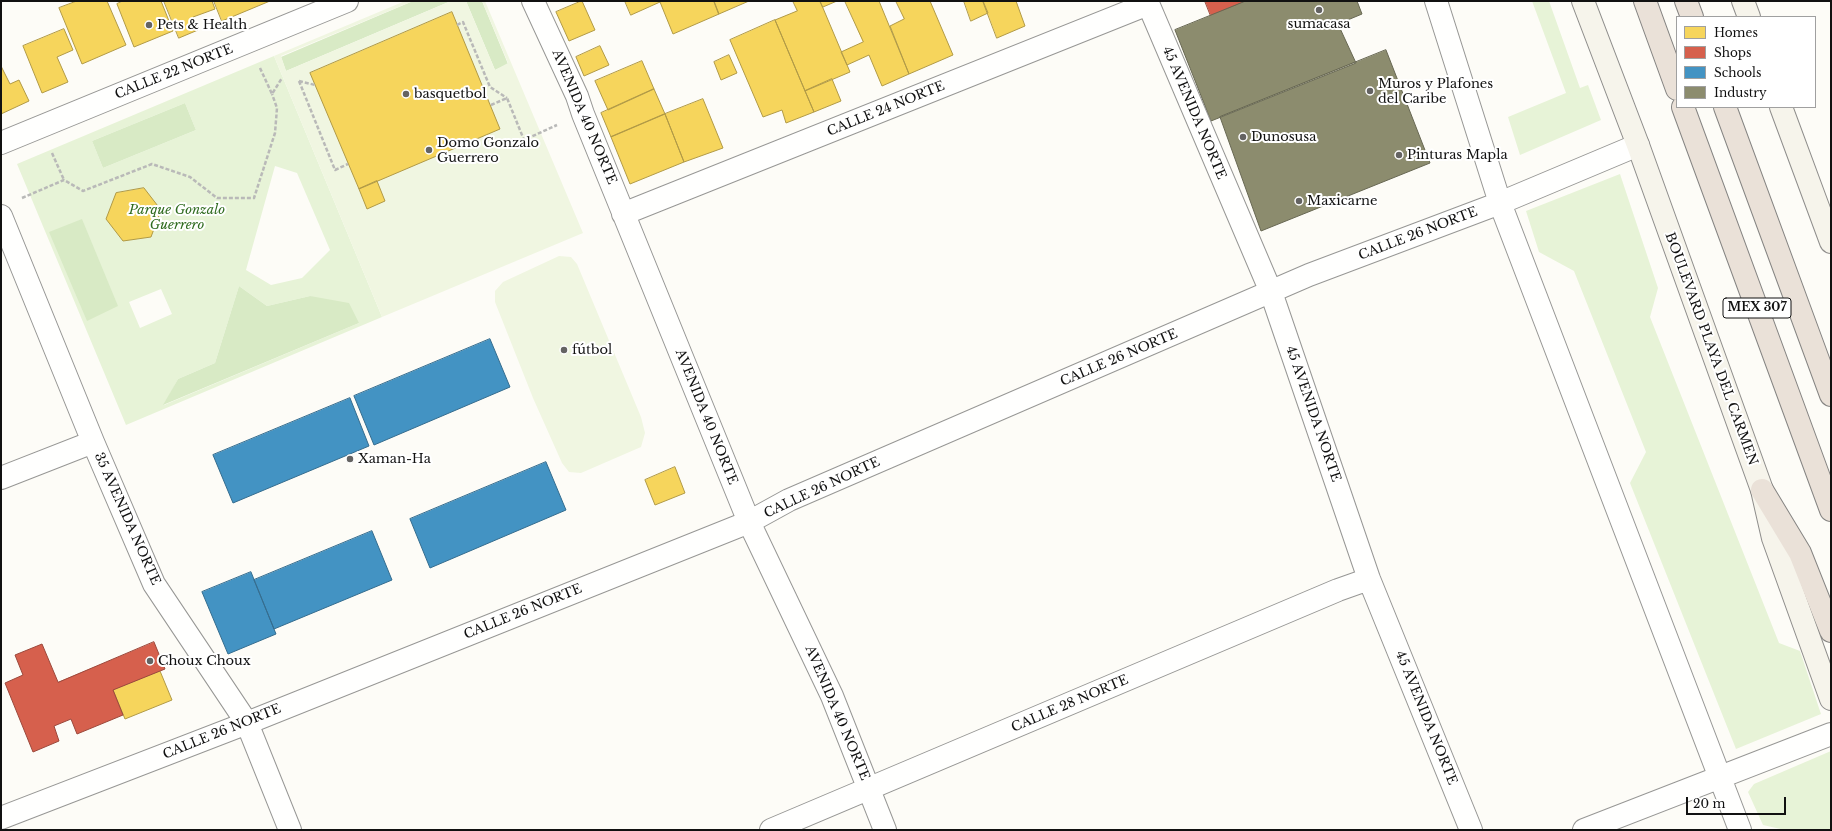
<!DOCTYPE html>
<html>
<head>
<meta charset="utf-8">
<style>
	body { margin:0 }
	#map { position:relative; width:1832px; height:831px; overflow:hidden; background:#fdfcf7; font-family:"Libre Baskerville",serif }
	canvas { display:block }
	.frame { position:absolute; inset:0; border:2px solid #111; pointer-events:none }
	.legend { position:absolute; left:1676px; top:16px; width:140px; height:92px; box-sizing:border-box; background:#fff; border:1px solid #a0a0a0; margin:0; padding:5px 7px; list-style:none; font-size:12px; color:#111 }
	.legend li { display:flex; align-items:center; gap:8px; height:20px }
	.legend b { width:20px; border:1px solid #a0a0a0 }
	.scale { position:absolute; left:1686px; top:797px; width:100px; height:18px; box-sizing:border-box; border:2px solid #111; border-top:0; padding-left:5px; font-size:12px; line-height:14px; white-space:nowrap; color:#111; -webkit-text-stroke:3px #fff; paint-order:stroke }
</style>
</head>
<body>
<div id="map">
<canvas width="1832" height="831"></canvas>
<div class="frame"></div>
<ul class="legend">
<li><b style="height:11px;background:#f6d55c"></b>Homes</li>
<li><b style="height:11px;background:#d6604d"></b>Shops</li>
<li><b style="height:11px;background:#4393c3"></b>Schools</li>
<li><b style="height:11px;background:#8c8c6e"></b>Industry</li>
</ul>
<div class="scale">20 m</div>
</div>
<script>
const g = document.querySelector('canvas').getContext('2d');
g.lineJoin = 'round';
function fillPath(path, color) {
  g.fillStyle = color;
  g.fill(path, 'evenodd');
}
function strokePath(path, color, width, dash) {
  g.strokeStyle = color;
  g.lineWidth = width;
  g.lineCap = dash ? 'butt' : 'round';
  g.setLineDash(dash || []);
  g.stroke(path);
}
function label(font, color, halo, rows, align = 'center') {
  g.font = font + ' "Libre Baskerville",serif';
  g.lineWidth = 4;
  g.setLineDash([]);
  g.textBaseline = 'middle';
  g.strokeStyle = halo;
  g.fillStyle = color;
  for (const [text, x, y, turn = 0] of rows) {
    g.save();
    g.translate(x, y);
    g.rotate((+turn || 0) * Math.PI / 180);
    g.textAlign = isNaN(turn) ? turn : align;
    if (halo) g.strokeText(text, 0, 0);
    g.fillText(text, 0, 0);
    g.restore();
  }
}
fillPath(new Path2D(`
	M 1532,1 L 1549,1 L 1580,88 L 1588,85 L 1601,120 L 1520,155 L 1508,117 L 1566,93 Z
	M 274,56 L 382,317 L 126,425 L 17,164 ZM 185,103 L 196,130 L 103,168 L 92,141 ZM 275,166 L 297,173 L 330,250 L 302,278 L 271,285 L 246,270 ZM 239,286 L 267,306 L 310,296 L 359,323 L 164,405 L 178,379 L 215,363 ZM 161,289 L 172,314 L 140,328 L 129,302 Z
	M 1620,174 L 1658,288 L 1650,317 L 1779,643 L 1800,651 L 1821,714 L 1736,749 L 1630,483 L 1646,452 L 1574,271 L 1539,252 L 1526,211 Z
	M 1831,751 L 1831,830 L 1785,830 L 1763,825 L 1748,792 L 1754,784 Z`), '#e7f3d7');
fillPath(new Path2D(`
	M 413,1 L 451,1 L 286,71 L 281,57 Z
	M 466,1 L 482,1 L 508,64 L 495,70 Z
	M 185,103 L 196,130 L 103,168 L 92,141 Z
	M 82,219 L 118,306 L 87,321 L 49,232 Z
	M 239,286 L 267,306 L 310,296 L 349,303 L 359,323 L 163,405 L 178,379 L 215,363 Z`), '#d8eac5');
fillPath(new Path2D(`
	M 405,1 L 413,1 L 281,56 L 286,71 L 451,1 L 466,1 L 495,70 L 508,63 L 482,1 L 485,1 L 583,233 L 382,317 L 274,56 Z
	M 559,256 L 571,257 L 577,264 L 641,417 L 645,433 L 641,447 L 581,473 L 569,472 L 562,463 L 533,398 L 495,302 L 495,291 L 503,282 Z`), '#f0f6e1');
const homes = new Path2D(`
	M 77,1 L 107,1 L 126,45 L 82,64 L 59,8 Z
	M 123,1 L 161,1 L 173,31 L 134,47 L 117,4 Z
	M 164,1 L 212,1 L 215,9 L 193,17 L 198,30 L 179,38 Z
	M 214,1 L 270,1 L 222,21 Z
	M 582,1 L 595,30 L 569,41 L 556,12 Z
	M 625,1 L 659,1 L 660,2 L 631,15 Z
	M 663,1 L 714,1 L 719,14 L 673,34 L 660,2 Z
	M 714,1 L 749,1 L 719,14 Z
	M 793,1 L 820,1 L 850,72 L 805,91 L 775,20 L 797,11 Z
	M 820,1 L 837,1 L 823,7 Z
	M 845,1 L 879,1 L 909,74 L 882,86 L 869,55 L 847,65 L 841,52 L 863,42 Z
	M 896,1 L 930,1 L 953,55 L 909,74 L 890,26 L 904,19 Z
	M 964,1 L 983,1 L 988,13 L 971,21 Z
	M 983,1 L 1016,1 L 1025,26 L 997,38 Z
	M 452,12 L 500,129 L 359,189 L 310,73 Z
	M 775,20 L 814,112 L 786,123 L 782,110 L 763,117 L 730,40 Z
	M 64,29 L 73,50 L 57,57 L 68,82 L 42,93 L 23,46 Z
	M 600,46 L 609,65 L 584,76 L 576,57 Z
	M 729,55 L 737,73 L 721,80 L 714,62 Z
	M 642,61 L 654,89 L 608,110 L 595,81 Z
	M 1,66 L 10,84 L 19,80 L 29,101 L 1,114 Z
	M 832,79 L 841,101 L 814,112 L 805,91 Z
	M 654,89 L 665,114 L 611,137 L 601,113 Z
	M 703,99 L 723,148 L 684,162 L 665,114 Z
	M 665,114 L 684,162 L 630,184 L 611,137 Z
	M 377,181 L 385,201 L 367,209 L 359,189 Z
	M 144,188 L 161,210 L 151,237 L 123,241 L 106,219 L 116,193 Z
	M 675,467 L 685,493 L 655,505 L 645,480 Z
	M 160,671 L 172,700 L 125,719 L 113,690 Z`);
fillPath(homes, '#f6d55c');
strokePath(homes, '#b19a46', 1);
const shops = new Path2D(`
	M 1205,1 L 1246,1 L 1211,16 Z
	M 154,642 L 165,669 L 113,690 L 123,715 L 77,734 L 71,719 L 54,726 L 59,741 L 33,752 L 5,683 L 23,675 L 15,655 L 42,644 L 58,682 Z`);
fillPath(shops, '#d6604d');
strokePath(shops, '#9b483b', 1);
const schools = new Path2D(`
	M 490,339 L 510,387 L 374,445 L 354,396 Z
	M 350,398 L 369,446 L 233,503 L 213,455 Z
	M 546,462 L 566,510 L 430,568 L 410,519 Z
	M 372,531 L 392,580 L 274,629 L 254,580 Z
	M 251,572 L 276,634 L 228,654 L 202,592 Z`);
fillPath(schools, '#4393c3');
strokePath(schools, '#346c8e', 1);
const industry = new Path2D(`
	M 1246,1 L 1357,1 L 1362,14 L 1338,24 L 1356,63 L 1211,121 L 1175,30 Z
	M 1386,50 L 1430,163 L 1261,231 L 1220,117 Z`);
fillPath(industry, '#8c8c6e');
strokePath(industry, '#676752', 1);
const street = new Path2D(`
	M 533,1 L 577,96 L 583,114 L 749,522 L 832,696 L 885,830
	M 1147,1 L 1271,292 L 1369,579 L 1471,830
	M 1436,1 L 1500,203 L 1740,830
	M 1,143 L 347,1
	M 623,214 L 1148,4
	M 1,216 L 93,442 L 154,584 L 247,723 L 290,830
	M 1,478 L 93,442
	M 1,818 L 247,723 L 749,522 L 789,500 L 1309,275 L 1500,203 L 1638,145
	M 771,830 L 1338,590 L 1369,579
	M 1584,830 L 1831,734`);
const secondary = new Path2D(`
	M 1583,1 L 1638,145 L 1762,490 L 1773,538 L 1831,699
	M 1743,1 L 1749,17
	M 1781,107 L 1831,242`);
const highway = new Path2D(`
	M 1645,1 L 1677,89
	M 1686,1 L 1692,17
	M 1683,107 L 1831,510
	M 1725,107 L 1831,395
	M 1762,490 L 1800,553 L 1831,631`);
strokePath(street, '#979795', 24);
strokePath(secondary, '#8e8d8b', 24);
strokePath(highway, '#858482', 24);
strokePath(new Path2D(`
	M 457,25 L 463,22 L 490,87 L 507,98
	M 260,68 L 272,94 L 282,78
	M 299,81 L 335,170 L 348,164
	M 299,81 L 315,85
	M 491,105 L 507,98 L 524,140 L 557,125
	M 52,153 L 64,180
	M 22,198 L 64,180 L 83,191 L 152,164 L 190,177 L 217,198 L 254,198 L 275,133 L 277,108 L 272,94`), '#b9b9b8', 2.5, [4, 2]);
strokePath(street, '#fffffe', 22);
strokePath(secondary, '#f6f4eb', 22);
strokePath(highway, '#eae1d8', 22);
for (const [x, y, r, color] of [
	[1319,10,4,"#646362"],
	[149,25,4,"#646362"],
	[1370,91,4,"#646362"],
	[406,94,4,"#646362"],
	[1243,137,4,"#646362"],
	[429,150,4,"#646362"],
	[1399,155,4,"#646362"],
	[1299,201,4,"#646362"],
	[564,350,4,"#646362"],
	[350,459,4,"#646362"],
	[150,661,4,"#646362"]
]) {
  const dot = new Path2D();
  dot.arc(x, y, r, 0, 2 * Math.PI);
  g.fillStyle = color;
  g.fill(dot);
  strokePath(dot, '#fff', 1.5);
}
for (const [x, y, w] of [
	[1757,308,68]
]) {
  const box = new Path2D();
  box.roundRect(x - w / 2, y - 10, w, 20, 3);
  g.fillStyle = '#fff';
  g.fill(box);
  strokePath(box, '#111', 1);
}
label('bold 12px', '#111', null, [
	["MEX 307",1757,308]
]);
label('13px', '#111', '#fff', [
	["sumacasa",1319,24,"center"],
	["Pets & Health",157,25],
	["Muros y Plafones",1378,84],
	["del Caribe",1378,99],
	["basquetbol",414,94],
	["Dunosusa",1251,137],
	["Domo Gonzalo",437,143],
	["Guerrero",437,158],
	["Pinturas Mapla",1407,155],
	["Maxicarne",1307,201],
	["fútbol",572,350],
	["Xaman-Ha",358,459],
	["Choux Choux",158,661]
], 'left');
label('13px', '#111', '#fff', [
	["CALLE 22 NORTE",174,72,-22],
	["CALLE 24 NORTE",886,109,-22],
	["45 AVENIDA NORTE",1194,113,67],
	["AVENIDA 40 NORTE",584,117,67],
	["CALLE 26 NORTE",1418,234,-21],
	["BOULEVARD PLAYA DEL CARMEN",1711,349,70],
	["CALLE 26 NORTE",1119,358,-23],
	["45 AVENIDA NORTE",1313,414,71],
	["AVENIDA 40 NORTE",706,417,68],
	["CALLE 26 NORTE",822,488,-25],
	["35 AVENIDA NORTE",127,519,66],
	["CALLE 26 NORTE",523,612,-22],
	["CALLE 28 NORTE",1070,704,-23],
	["AVENIDA 40 NORTE",837,713,67],
	["45 AVENIDA NORTE",1426,718,68],
	["CALLE 26 NORTE",222,732,-22]
]);
label('italic 13px', '#2f6b1f', '#fff', [
	["Parque Gonzalo",177,210],
	["Guerrero",177,225]
]);
</script>
</body>
</html>
